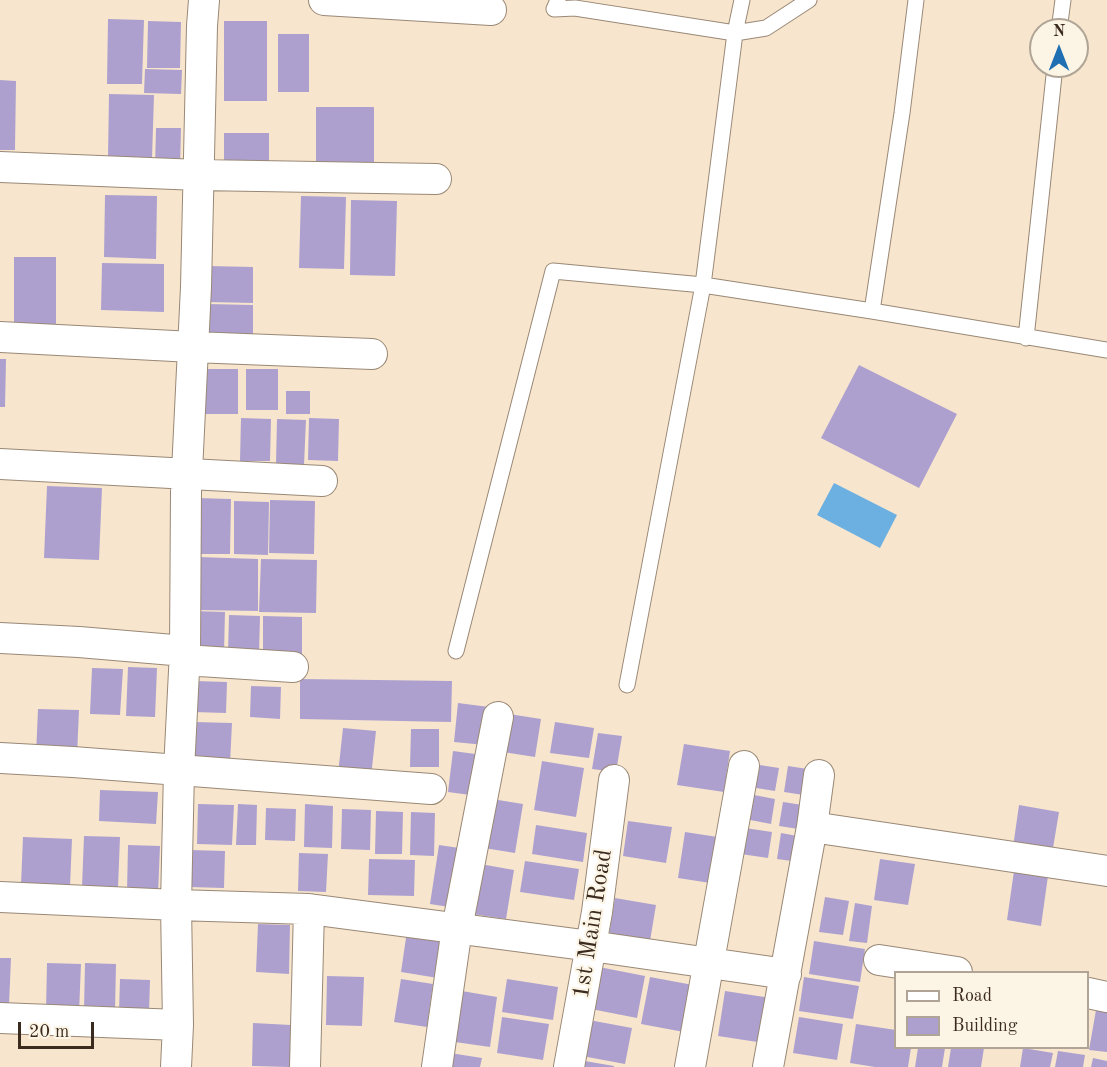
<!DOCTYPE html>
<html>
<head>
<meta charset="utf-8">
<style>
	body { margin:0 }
	#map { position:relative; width:1107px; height:1067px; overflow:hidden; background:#f7e6cd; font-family:"Old Standard TT",serif }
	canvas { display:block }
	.legend { position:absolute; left:894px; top:971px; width:195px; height:78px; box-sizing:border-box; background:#fcf5e5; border:2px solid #afa495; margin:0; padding:8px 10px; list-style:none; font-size:18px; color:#3b2a1e }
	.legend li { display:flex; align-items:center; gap:12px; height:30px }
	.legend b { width:30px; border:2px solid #afa495 }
	.north { position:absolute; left:1029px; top:18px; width:60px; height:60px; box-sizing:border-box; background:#fcf5e5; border:2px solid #afa495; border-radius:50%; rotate:0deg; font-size:16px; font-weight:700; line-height:24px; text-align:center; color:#3b2a1e }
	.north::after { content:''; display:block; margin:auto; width:21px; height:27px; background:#1f6fb2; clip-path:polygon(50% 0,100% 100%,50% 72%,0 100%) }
	.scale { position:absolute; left:18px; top:1022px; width:76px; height:27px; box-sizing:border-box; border:3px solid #3b2a1e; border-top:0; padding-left:8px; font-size:18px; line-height:21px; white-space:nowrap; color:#3b2a1e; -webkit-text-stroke:4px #fcf5e5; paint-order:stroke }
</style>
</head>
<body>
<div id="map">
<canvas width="1107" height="1067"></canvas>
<ul class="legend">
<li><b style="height:8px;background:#fff"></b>Road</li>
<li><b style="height:16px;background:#ada0cf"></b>Building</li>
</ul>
<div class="north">N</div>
<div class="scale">20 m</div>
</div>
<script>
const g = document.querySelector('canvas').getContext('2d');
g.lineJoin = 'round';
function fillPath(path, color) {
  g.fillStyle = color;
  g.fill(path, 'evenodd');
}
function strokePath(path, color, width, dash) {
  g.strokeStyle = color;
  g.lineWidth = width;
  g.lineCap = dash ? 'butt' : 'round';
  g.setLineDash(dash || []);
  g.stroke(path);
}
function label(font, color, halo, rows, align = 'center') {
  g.font = font + ' "Old Standard TT",serif';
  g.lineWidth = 4.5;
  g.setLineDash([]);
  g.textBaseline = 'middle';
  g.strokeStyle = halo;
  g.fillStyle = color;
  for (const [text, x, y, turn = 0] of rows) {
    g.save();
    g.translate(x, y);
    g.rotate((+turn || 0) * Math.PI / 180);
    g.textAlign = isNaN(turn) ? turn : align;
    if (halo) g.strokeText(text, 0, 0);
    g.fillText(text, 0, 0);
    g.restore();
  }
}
fillPath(new Path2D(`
	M 834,483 L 897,515 L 880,548 L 817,515 Z`), '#6cb0e2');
fillPath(new Path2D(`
	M 108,19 L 144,20 L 142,84 L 107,84 Z
	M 148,21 L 181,22 L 180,68 L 147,68 Z
	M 224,21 L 267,21 L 267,101 L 224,101 Z
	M 278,34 L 309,34 L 309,92 L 278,92 Z
	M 145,69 L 182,70 L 181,94 L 144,93 Z
	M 0,80 L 16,81 L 15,150 L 0,150 Z
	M 109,94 L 154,95 L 152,159 L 108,158 Z
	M 316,107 L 374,107 L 374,164 L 316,164 Z
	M 156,128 L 181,128 L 180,168 L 155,167 Z
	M 224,133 L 269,133 L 269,168 L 224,168 Z
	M 105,195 L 157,196 L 156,259 L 104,257 Z
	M 301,196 L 346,197 L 344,269 L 299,268 Z
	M 351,200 L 397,201 L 395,276 L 350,275 Z
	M 14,257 L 56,257 L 56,332 L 14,332 Z
	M 102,263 L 164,264 L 164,312 L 101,310 Z
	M 208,266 L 253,267 L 253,303 L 207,302 Z
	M 208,304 L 253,305 L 253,342 L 207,341 Z
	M 0,359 L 6,359 L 5,407 L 0,407 Z
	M 859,365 L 957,414 L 919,488 L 821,438 Z
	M 205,369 L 238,369 L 238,414 L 205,414 Z
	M 246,369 L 278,369 L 278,410 L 246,410 Z
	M 286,391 L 310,391 L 310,414 L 286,414 Z
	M 241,418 L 271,419 L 270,461 L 240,461 Z
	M 309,418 L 339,419 L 338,461 L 308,460 Z
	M 277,419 L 306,420 L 304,465 L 276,464 Z
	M 47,486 L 102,488 L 99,560 L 44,558 Z
	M 197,498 L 231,499 L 230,554 L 196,554 Z
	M 270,500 L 315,501 L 314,554 L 269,553 Z
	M 234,501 L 269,502 L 268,555 L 234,554 Z
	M 198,557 L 258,559 L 258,611 L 196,610 Z
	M 261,559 L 317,560 L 316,613 L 259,612 Z
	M 193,611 L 225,612 L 224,653 L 192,652 Z
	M 229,615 L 260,616 L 259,654 L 228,654 Z
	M 263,616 L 302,617 L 302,655 L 263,654 Z
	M 128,667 L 157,668 L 155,717 L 126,716 Z
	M 92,668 L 123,669 L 120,715 L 90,714 Z
	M 300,679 L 452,681 L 451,722 L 300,719 Z
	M 195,681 L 227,682 L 226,713 L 193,712 Z
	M 251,686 L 281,687 L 280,719 L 250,717 Z
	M 458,703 L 489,707 L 485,745 L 454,742 Z
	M 38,709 L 79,710 L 77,756 L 36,755 Z
	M 509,714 L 541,719 L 535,757 L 503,752 Z
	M 194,722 L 232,723 L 230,764 L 193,763 Z
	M 555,722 L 594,728 L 589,758 L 550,753 Z
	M 343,728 L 376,731 L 371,777 L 338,774 Z
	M 411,729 L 439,729 L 439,767 L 410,767 Z
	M 598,733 L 622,736 L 616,772 L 592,769 Z
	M 684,744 L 730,751 L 724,792 L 677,785 Z
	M 453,751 L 483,755 L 478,796 L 448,792 Z
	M 542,761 L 584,768 L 576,817 L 534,810 Z
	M 753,764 L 779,768 L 775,791 L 750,787 Z
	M 788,766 L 814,770 L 810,796 L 784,792 Z
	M 100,790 L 158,792 L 156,824 L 99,821 Z
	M 749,794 L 775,799 L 771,824 L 745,819 Z
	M 492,799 L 523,804 L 515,853 L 484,848 Z
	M 783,802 L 809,806 L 805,830 L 779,826 Z
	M 198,804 L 234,805 L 232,845 L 197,844 Z
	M 238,804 L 257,805 L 256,845 L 236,845 Z
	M 305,804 L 333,806 L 332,848 L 304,847 Z
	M 1019,805 L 1059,812 L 1052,854 L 1013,847 Z
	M 266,808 L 296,809 L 295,841 L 265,840 Z
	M 342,809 L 371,810 L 370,850 L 341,849 Z
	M 376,811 L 403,812 L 402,854 L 375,854 Z
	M 411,812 L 435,813 L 434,856 L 410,855 Z
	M 628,821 L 672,827 L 666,863 L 623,856 Z
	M 536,825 L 587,833 L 583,862 L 532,854 Z
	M 745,828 L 772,832 L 768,858 L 741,854 Z
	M 685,832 L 724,838 L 717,884 L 678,878 Z
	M 781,833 L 803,837 L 799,862 L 777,859 Z
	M 84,836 L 120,837 L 118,888 L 82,887 Z
	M 23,837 L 72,839 L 70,887 L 21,885 Z
	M 128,845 L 160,846 L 158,894 L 127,892 Z
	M 439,845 L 466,849 L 456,908 L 430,904 Z
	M 190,850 L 225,851 L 224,888 L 189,887 Z
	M 299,853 L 328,854 L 326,892 L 298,891 Z
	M 369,859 L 415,860 L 414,896 L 368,895 Z
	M 880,859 L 915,864 L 908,905 L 874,900 Z
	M 525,861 L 579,869 L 574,900 L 520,892 Z
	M 480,864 L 514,870 L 506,919 L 472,914 Z
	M 1014,871 L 1048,876 L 1041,926 L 1007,920 Z
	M 825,897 L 849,901 L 843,935 L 819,932 Z
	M 615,898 L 656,905 L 650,941 L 609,935 Z
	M 855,903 L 872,906 L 867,943 L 849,941 Z
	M 258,924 L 290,925 L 289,974 L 256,972 Z
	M 407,931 L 444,937 L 438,978 L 401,972 Z
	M 814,941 L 865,949 L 860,982 L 809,974 Z
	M 0,958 L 11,958 L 9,1005 L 0,1005 Z
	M 47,963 L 81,964 L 79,1013 L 46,1012 Z
	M 85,963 L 116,964 L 115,1011 L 84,1010 Z
	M 599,967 L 645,976 L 637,1018 L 591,1009 Z
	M 327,976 L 364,977 L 362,1026 L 326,1025 Z
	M 650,977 L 693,985 L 684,1032 L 641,1024 Z
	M 804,977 L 859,986 L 853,1019 L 799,1011 Z
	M 120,979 L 150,980 L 149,1013 L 119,1012 Z
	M 401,979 L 433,984 L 427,1027 L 394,1022 Z
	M 507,979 L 558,987 L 553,1020 L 502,1012 Z
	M 456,990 L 497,997 L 490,1047 L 448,1041 Z
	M 725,991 L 771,998 L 764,1043 L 718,1036 Z
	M 1096,1010 L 1107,1012 L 1107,1052 L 1089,1050 Z
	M 502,1017 L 549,1024 L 543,1060 L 497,1053 Z
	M 799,1017 L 843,1024 L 837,1060 L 793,1053 Z
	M 589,1020 L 632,1028 L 625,1064 L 582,1056 Z
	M 253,1023 L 291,1025 L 290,1067 L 252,1066 Z
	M 856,1024 L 896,1030 L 896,1048 L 911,1048 L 908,1067 L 875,1067 L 850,1063 Z
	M 918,1048 L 945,1048 L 942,1067 L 915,1067 Z
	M 951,1048 L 984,1048 L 981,1067 L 948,1067 Z
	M 1023,1048 L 1053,1053 L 1050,1067 L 1020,1067 Z
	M 1058,1051 L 1085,1055 L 1083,1067 L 1055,1067 Z
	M 450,1053 L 482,1058 L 480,1067 L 448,1067 Z
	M 1093,1058 L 1107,1061 L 1107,1067 L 1091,1067 Z
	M 579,1060 L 614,1066 L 614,1067 L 578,1067 Z`), '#ada0cf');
const service = new Path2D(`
	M 558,0 L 554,9 L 575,8 L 735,33 L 766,28 L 809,0
	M 1059,30 L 1063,0
	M 872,311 L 902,113 L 916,0
	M 1026,338 L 1055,66
	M 456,651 L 553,271 L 703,285 L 872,311 L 1107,350
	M 627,685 L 703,285 L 735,33 L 742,0`);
const minor = new Path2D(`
	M 324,0 L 491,10
	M 0,167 L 199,175 L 436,179
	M 0,337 L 193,347 L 372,354
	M 0,464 L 322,481
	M 0,638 L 79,642 L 185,651
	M 184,660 L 293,667
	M 0,758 L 73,762 L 431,789
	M 812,827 L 819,775
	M 0,897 L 176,905 L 309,909 L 591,946 L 786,974
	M 879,960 L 957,972
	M 1088,993 L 1107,997
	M 0,1018 L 178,1025
	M 176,1067 L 178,1025 L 176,905 L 179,770 L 185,651 L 186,492 L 196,287 L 202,26 L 204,0
	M 305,1067 L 309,909
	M 437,1067 L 457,928 L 498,717
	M 569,1067 L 597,912 L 614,780
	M 690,1067 L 744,766
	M 768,1067 L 812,827 L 1107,871`);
strokePath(service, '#998876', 17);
strokePath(minor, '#998876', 32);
strokePath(service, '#fff', 15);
strokePath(minor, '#fff', 30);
label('24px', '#3b2a1e', '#fcf5e5', [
	["1st Main Road",593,924,-81]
]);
</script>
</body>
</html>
